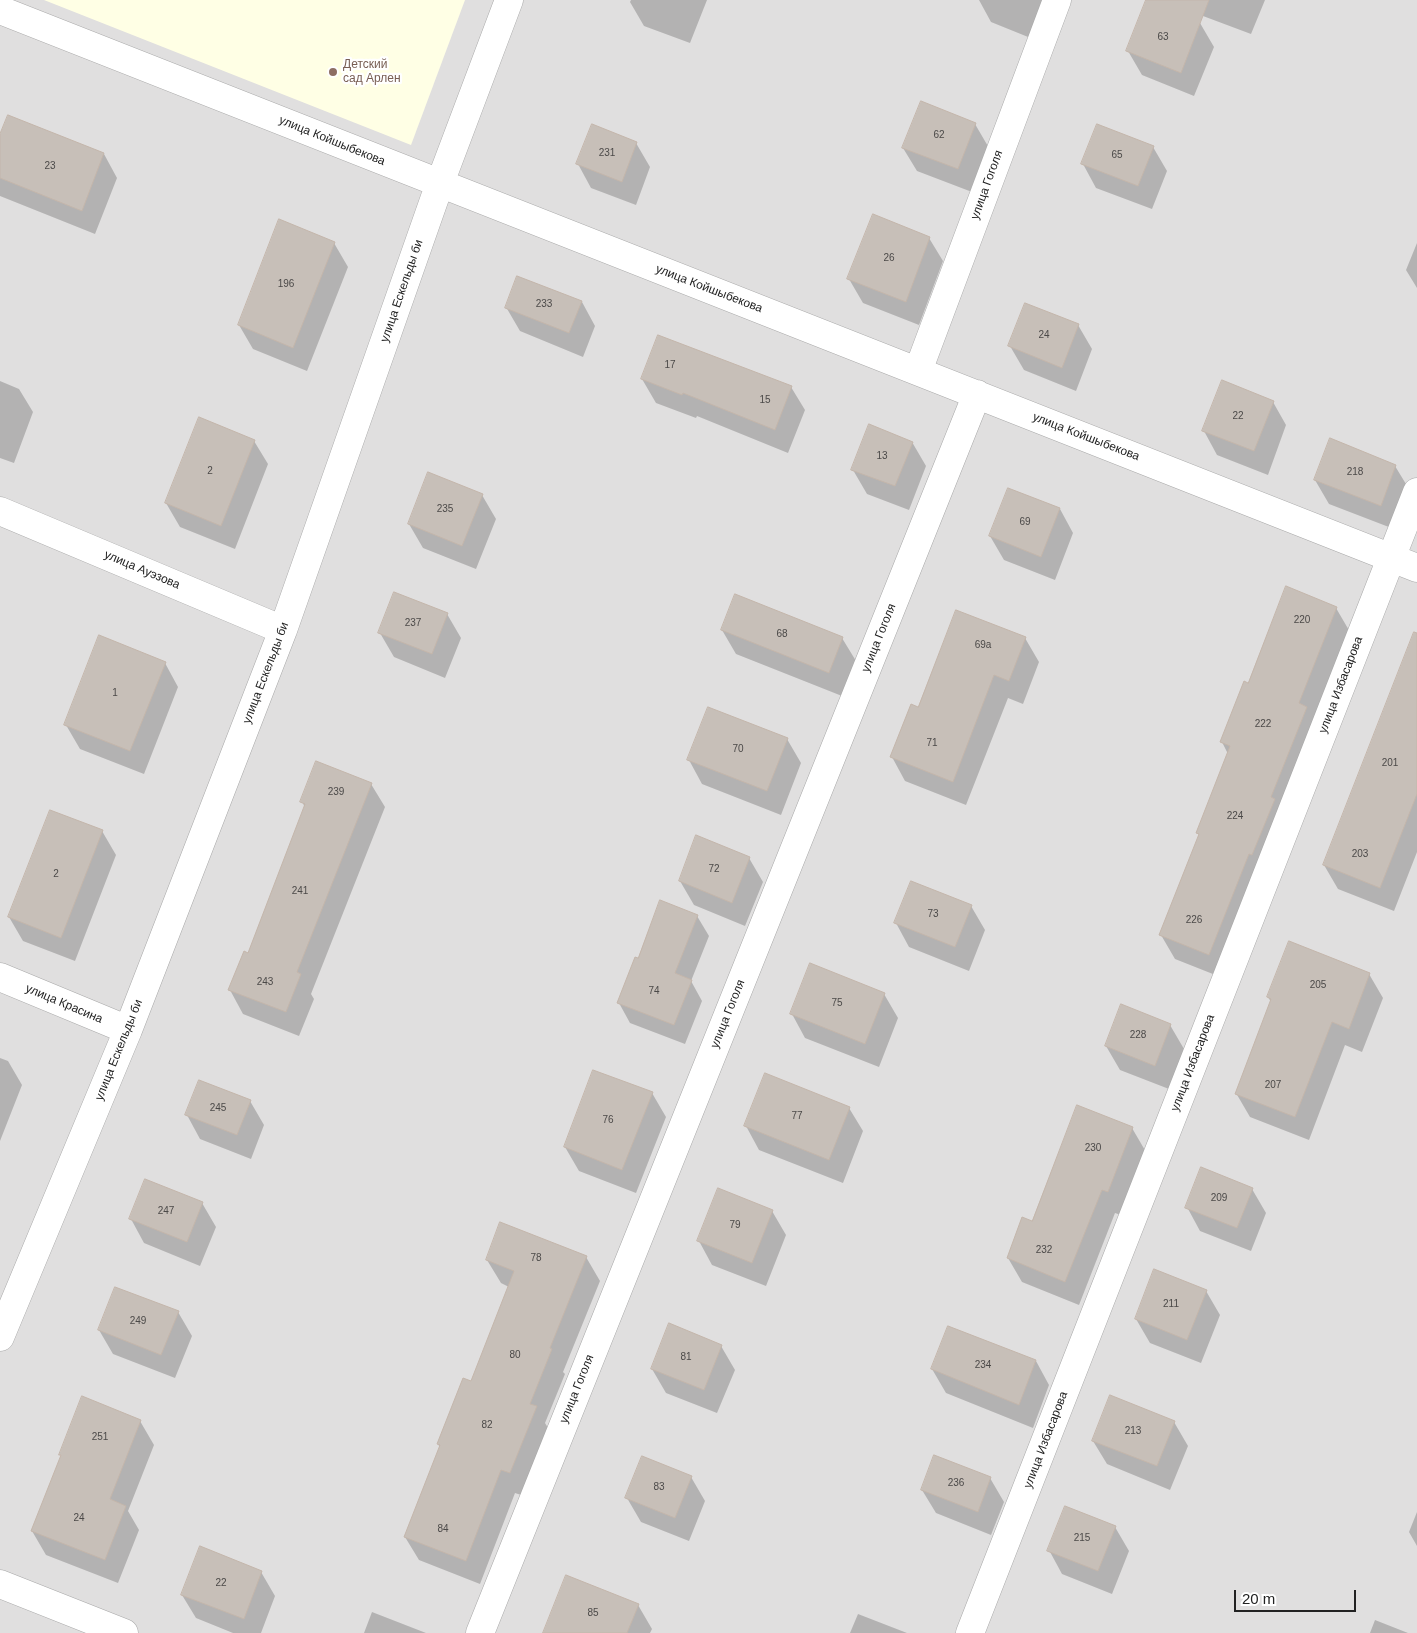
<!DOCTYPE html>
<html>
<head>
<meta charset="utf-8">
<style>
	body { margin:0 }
	#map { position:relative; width:1417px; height:1633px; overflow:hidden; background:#f2efe9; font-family:Arial,sans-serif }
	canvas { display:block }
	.scale { position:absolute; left:1234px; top:1590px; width:122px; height:22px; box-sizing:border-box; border:2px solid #222; border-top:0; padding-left:6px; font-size:15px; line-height:18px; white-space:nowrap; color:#222; -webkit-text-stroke:4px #fff; paint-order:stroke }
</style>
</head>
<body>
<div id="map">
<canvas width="1417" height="1633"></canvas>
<div class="scale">20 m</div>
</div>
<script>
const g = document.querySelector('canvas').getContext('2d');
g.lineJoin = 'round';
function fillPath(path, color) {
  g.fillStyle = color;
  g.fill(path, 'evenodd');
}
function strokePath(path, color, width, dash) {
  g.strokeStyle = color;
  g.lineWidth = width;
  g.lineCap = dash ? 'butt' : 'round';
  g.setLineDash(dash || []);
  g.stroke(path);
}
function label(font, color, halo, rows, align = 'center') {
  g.font = font + ' Arial,sans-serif';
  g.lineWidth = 4.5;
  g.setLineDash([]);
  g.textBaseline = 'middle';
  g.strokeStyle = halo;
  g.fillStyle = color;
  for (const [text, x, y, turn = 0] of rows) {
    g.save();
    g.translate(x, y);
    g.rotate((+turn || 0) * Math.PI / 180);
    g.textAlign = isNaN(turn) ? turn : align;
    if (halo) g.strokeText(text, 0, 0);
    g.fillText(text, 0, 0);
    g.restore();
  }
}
fillPath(new Path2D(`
	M 0,0 L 1417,0 L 1417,1633 L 0,1633 Z`), '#e0dfdf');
fillPath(new Path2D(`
	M 44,0 L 465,0 L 411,145 Z`), '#ffffe5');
fillPath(new Path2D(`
	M 631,0 L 707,0 L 690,43 L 644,26 L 630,2 Z
	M 979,0 L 1054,0 L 1038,41 L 991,22 Z
	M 1194,0 L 1265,0 L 1251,34 L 1203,16 Z
	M 1200,23 L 1214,47 L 1194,96 L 1142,75 L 1128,51 Z
	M 975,124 L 989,148 L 972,192 L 917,171 L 903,148 Z
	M 0,138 L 104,154 L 117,178 L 95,234 L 0,196 Z
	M 636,143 L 650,167 L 636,205 L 591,188 L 578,164 Z
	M 1153,147 L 1167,171 L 1152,209 L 1096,188 L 1083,164 Z
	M 929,238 L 943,261 L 919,325 L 863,303 L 849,279 Z
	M 334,243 L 348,267 L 307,371 L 253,349 L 239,325 Z
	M 1417,243 L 1417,288 L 1406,270 Z
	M 518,277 L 582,302 L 595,326 L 583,357 L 520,331 L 506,307 Z
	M 1078,325 L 1092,349 L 1076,391 L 1024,370 L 1010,346 Z
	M 642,379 L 791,387 L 805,410 L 788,453 L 697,416 L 696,418 L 656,403 Z
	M 0,381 L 19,389 L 33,412 L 14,463 L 0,458 Z
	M 1273,402 L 1286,425 L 1268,475 L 1217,455 L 1204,431 Z
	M 254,441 L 268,464 L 235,549 L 180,527 L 166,503 Z
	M 912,442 L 926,466 L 909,510 L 867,494 L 853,470 Z
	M 1395,466 L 1409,489 L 1394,529 L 1329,504 L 1315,480 Z
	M 1009,489 L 1060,509 L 1073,533 L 1055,580 L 1004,560 L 990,536 Z
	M 482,495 L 496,519 L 476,569 L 423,548 L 409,524 Z
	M 1336,608 L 1350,632 L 1223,978 L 1175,959 L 1161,935 L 1200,837 L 1198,833 L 1228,754 L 1222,742 L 1249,684 Z
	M 447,614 L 461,638 L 445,678 L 394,657 L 380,633 Z
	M 722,630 L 842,638 L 856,661 L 842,696 L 736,654 Z
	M 1025,638 L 1039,662 L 1023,704 L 1008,698 L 966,805 L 905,781 L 892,757 L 918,708 Z
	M 1417,648 L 1417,852 L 1394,911 L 1338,889 L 1324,865 Z
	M 165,663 L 178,687 L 144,774 L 80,749 L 66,725 Z
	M 787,739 L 801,763 L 781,815 L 702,784 L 689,760 Z
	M 371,784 L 385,807 L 311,994 L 314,999 L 299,1036 L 243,1014 L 230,990 L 248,954 L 305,808 L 302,801 Z
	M 102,831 L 116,855 L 75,961 L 23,941 L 9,917 Z
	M 749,858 L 763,882 L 745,926 L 694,905 L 680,881 Z
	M 971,906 L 985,930 L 969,971 L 909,947 L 896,923 Z
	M 697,916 L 709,936 L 691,981 L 702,1001 L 685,1044 L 630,1023 L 619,1003 L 638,960 Z
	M 1369,974 L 1383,998 L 1362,1052 L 1345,1045 L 1309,1140 L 1250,1117 L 1236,1093 L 1271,1002 L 1268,997 Z
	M 884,994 L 898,1018 L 879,1067 L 805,1038 L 792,1014 Z
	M 1170,1025 L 1184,1049 L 1169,1089 L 1120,1070 L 1106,1046 Z
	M 0,1058 L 8,1061 L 22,1085 L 0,1141 Z
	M 652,1093 L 666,1117 L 636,1193 L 579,1171 L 565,1147 Z
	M 250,1101 L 264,1125 L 251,1159 L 200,1139 L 187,1115 Z
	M 849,1108 L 863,1131 L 843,1183 L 759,1150 L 746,1126 Z
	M 1132,1128 L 1146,1152 L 1121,1215 L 1115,1213 L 1079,1305 L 1022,1282 L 1008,1258 L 1033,1223 Z
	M 1252,1189 L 1266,1213 L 1251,1251 L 1200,1231 L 1187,1207 Z
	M 202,1203 L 216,1227 L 200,1266 L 144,1243 L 131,1219 Z
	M 772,1211 L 786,1235 L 766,1286 L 712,1265 L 699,1241 Z
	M 586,1257 L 600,1281 L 563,1372 L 565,1374 L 545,1423 L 550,1431 L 524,1496 L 515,1493 L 480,1584 L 419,1560 L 405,1537 L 440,1448 L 438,1444 L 472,1382 L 509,1287 L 501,1283 L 487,1260 Z
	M 1206,1291 L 1220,1315 L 1201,1363 L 1150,1343 L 1136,1319 Z
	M 178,1312 L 192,1336 L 175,1378 L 113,1354 L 99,1330 Z
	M 948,1327 L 1036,1361 L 1049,1385 L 1033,1428 L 946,1393 L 932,1369 Z
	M 721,1346 L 735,1370 L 717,1413 L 666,1393 L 652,1369 Z
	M 140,1421 L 154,1445 L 128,1511 L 139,1530 L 118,1583 L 46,1555 L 32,1531 L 62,1457 L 60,1454 Z
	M 1174,1422 L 1188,1446 L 1170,1490 L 1107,1464 L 1093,1441 Z
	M 691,1477 L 705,1501 L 689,1541 L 641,1522 L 627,1498 Z
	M 990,1478 L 1004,1502 L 991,1535 L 936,1513 L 922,1490 Z
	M 1417,1512 L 1417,1546 L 1409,1532 Z
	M 1115,1527 L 1129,1551 L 1112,1594 L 1062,1574 L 1049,1550 Z
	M 261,1572 L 275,1596 L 261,1633 L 233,1633 L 196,1618 L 182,1595 Z
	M 638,1605 L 652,1629 L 650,1633 L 550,1633 Z
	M 372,1612 L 426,1633 L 364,1633 Z
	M 858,1614 L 907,1633 L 850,1633 Z
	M 1375,1620 L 1408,1633 L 1370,1633 Z`), '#0003');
const building = new Path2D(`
	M 1146,0 L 1209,0 L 1181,73 L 1126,51 Z
	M 921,101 L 976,123 L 958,169 L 902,148 Z
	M 8,115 L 104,153 L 82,211 L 0,178 L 0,134 Z
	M 592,124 L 637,142 L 622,182 L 576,164 Z
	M 1097,124 L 1154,146 L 1138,186 L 1081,164 Z
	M 873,214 L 930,237 L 906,302 L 847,279 Z
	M 279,219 L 335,242 L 293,348 L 238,325 Z
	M 517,276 L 582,301 L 569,333 L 505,308 Z
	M 1025,303 L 1079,324 L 1062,368 L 1008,346 Z
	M 658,335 L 792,386 L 775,430 L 683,393 L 682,395 L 641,379 Z
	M 1222,380 L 1274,401 L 1254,451 L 1202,431 Z
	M 199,417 L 255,440 L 221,526 L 165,503 Z
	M 869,424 L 913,442 L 895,486 L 851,470 Z
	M 1330,438 L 1396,465 L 1381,506 L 1314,480 Z
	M 428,472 L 483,494 L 462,546 L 408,524 Z
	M 1008,488 L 1060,508 L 1041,557 L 989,536 Z
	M 1286,586 L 1337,607 L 1299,703 L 1307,707 L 1271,797 L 1275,799 L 1252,855 L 1249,854 L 1209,955 L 1159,935 L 1199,834 L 1196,833 L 1230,746 L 1220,742 L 1244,681 L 1248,683 Z
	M 394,592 L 448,613 L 432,654 L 378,633 Z
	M 735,594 L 843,637 L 829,673 L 721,630 Z
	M 956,610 L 1026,637 L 1009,681 L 994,675 L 953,782 L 890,757 L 911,704 L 918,707 Z
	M 1414,632 L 1417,633 L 1417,794 L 1380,888 L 1323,865 Z
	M 99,635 L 166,662 L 130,751 L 64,725 Z
	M 708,707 L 788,738 L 767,791 L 687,760 Z
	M 316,761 L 372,783 L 297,972 L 301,974 L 286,1012 L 228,990 L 244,951 L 248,953 L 305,804 L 300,802 Z
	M 50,810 L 103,830 L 61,938 L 8,917 Z
	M 696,835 L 750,857 L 732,903 L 679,881 Z
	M 911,881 L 972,905 L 955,947 L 894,923 Z
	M 660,900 L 698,915 L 675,973 L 692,980 L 674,1025 L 617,1003 L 635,957 L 638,958 Z
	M 1289,941 L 1370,973 L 1349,1029 L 1332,1022 L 1295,1117 L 1235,1094 L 1271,999 L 1267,997 Z
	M 810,963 L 885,993 L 865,1044 L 790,1014 Z
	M 1121,1004 L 1171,1024 L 1155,1066 L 1105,1046 Z
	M 593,1070 L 653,1092 L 622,1170 L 564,1147 Z
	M 765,1073 L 850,1107 L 829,1160 L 744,1126 Z
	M 199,1080 L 251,1100 L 237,1135 L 185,1115 Z
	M 1077,1105 L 1133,1127 L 1108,1192 L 1102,1190 L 1065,1282 L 1007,1258 L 1022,1217 L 1032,1221 Z
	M 1201,1167 L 1253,1188 L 1237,1228 L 1185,1208 Z
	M 145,1179 L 203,1202 L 187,1242 L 129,1219 Z
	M 718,1188 L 773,1210 L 752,1263 L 697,1241 Z
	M 500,1222 L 587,1256 L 550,1348 L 552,1349 L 530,1404 L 537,1406 L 510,1473 L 501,1470 L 466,1561 L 404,1537 L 440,1445 L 437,1444 L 463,1378 L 471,1381 L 514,1271 L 486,1260 Z
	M 1154,1269 L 1207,1290 L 1187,1340 L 1135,1319 Z
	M 115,1287 L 179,1311 L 161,1355 L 98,1330 Z
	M 669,1323 L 722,1345 L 704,1390 L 651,1369 Z
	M 948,1326 L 1036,1360 L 1019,1405 L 931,1369 Z
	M 1110,1395 L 1175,1421 L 1157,1466 L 1092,1441 Z
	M 82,1396 L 141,1420 L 110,1499 L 126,1506 L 105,1560 L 31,1531 L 61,1455 L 59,1455 Z
	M 934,1455 L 991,1477 L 978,1512 L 921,1490 Z
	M 642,1456 L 692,1476 L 675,1518 L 625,1498 Z
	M 1065,1506 L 1116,1526 L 1098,1571 L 1047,1551 Z
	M 200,1546 L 262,1571 L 244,1619 L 181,1595 Z
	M 566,1575 L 639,1604 L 627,1633 L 543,1633 Z`);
fillPath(building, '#c7bfb8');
strokePath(building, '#c4b6ab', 1);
const minor = new Path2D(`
	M 0,10 L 1417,568
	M 918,371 L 1057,0
	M 0,511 L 283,630
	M 0,977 L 128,1030
	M 0,1337 L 128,1030 L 283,630 L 440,183 L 509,0
	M 0,1584 L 124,1633
	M 480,1633 L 977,394
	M 970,1633 L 1417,492`);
strokePath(minor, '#a9a9a9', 29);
strokePath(minor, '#fff', 28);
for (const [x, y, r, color] of [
	[333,72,5,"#8d6e63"]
]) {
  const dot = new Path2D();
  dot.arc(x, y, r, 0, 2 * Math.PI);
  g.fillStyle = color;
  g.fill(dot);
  strokePath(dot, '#fff', 2);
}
label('10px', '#4b4948', null, [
	["63",1163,37],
	["62",939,135],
	["231",607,153],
	["65",1117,155],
	["23",50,166],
	["26",889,258],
	["196",286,284],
	["233",544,304],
	["24",1044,335],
	["17",670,365],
	["15",765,400],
	["22",1238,416],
	["13",882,456],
	["2",210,471],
	["218",1355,472],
	["235",445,509],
	["69",1025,522],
	["220",1302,620],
	["237",413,623],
	["68",782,634],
	["69а",983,645],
	["1",115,693],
	["222",1263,724],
	["71",932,743],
	["70",738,749],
	["201",1390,763],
	["239",336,792],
	["224",1235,816],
	["203",1360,854],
	["72",714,869],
	["2",56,874],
	["241",300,891],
	["73",933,914],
	["226",1194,920],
	["243",265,982],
	["205",1318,985],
	["74",654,991],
	["75",837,1003],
	["228",1138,1035],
	["207",1273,1085],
	["245",218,1108],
	["77",797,1116],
	["76",608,1120],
	["230",1093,1148],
	["209",1219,1198],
	["247",166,1211],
	["79",735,1225],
	["232",1044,1250],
	["78",536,1258],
	["211",1171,1304],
	["249",138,1321],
	["80",515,1355],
	["81",686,1357],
	["234",983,1365],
	["82",487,1425],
	["213",1133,1431],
	["251",100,1437],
	["236",956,1483],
	["83",659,1487],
	["24",79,1518],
	["84",443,1529],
	["215",1082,1538],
	["22",221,1583],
	["85",593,1613]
]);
label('12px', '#785e54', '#fff', [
	["Детский",343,65],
	["сад Арлен",343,79]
], 'left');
label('12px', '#222', '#fff', [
	["улица Койшыбекова",332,141,22],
	["улица Гоголя",987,185,-70],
	["улица Койшыбекова",709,289,21],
	["улица Ескельды би",402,291,-71],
	["улица Койшыбекова",1086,437,21],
	["улица Ауэзова",142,570,23],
	["улица Гоголя",879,638,-68],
	["улица Ескельды би",266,673,-69],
	["улица Избасарова",1341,685,-69],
	["улица Красина",64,1004,23],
	["улица Гоголя",728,1014,-68],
	["улица Ескельды би",119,1050,-68],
	["улица Избасарова",1193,1063,-69],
	["улица Гоголя",577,1389,-68],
	["улица Избасарова",1046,1440,-69]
]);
</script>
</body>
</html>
